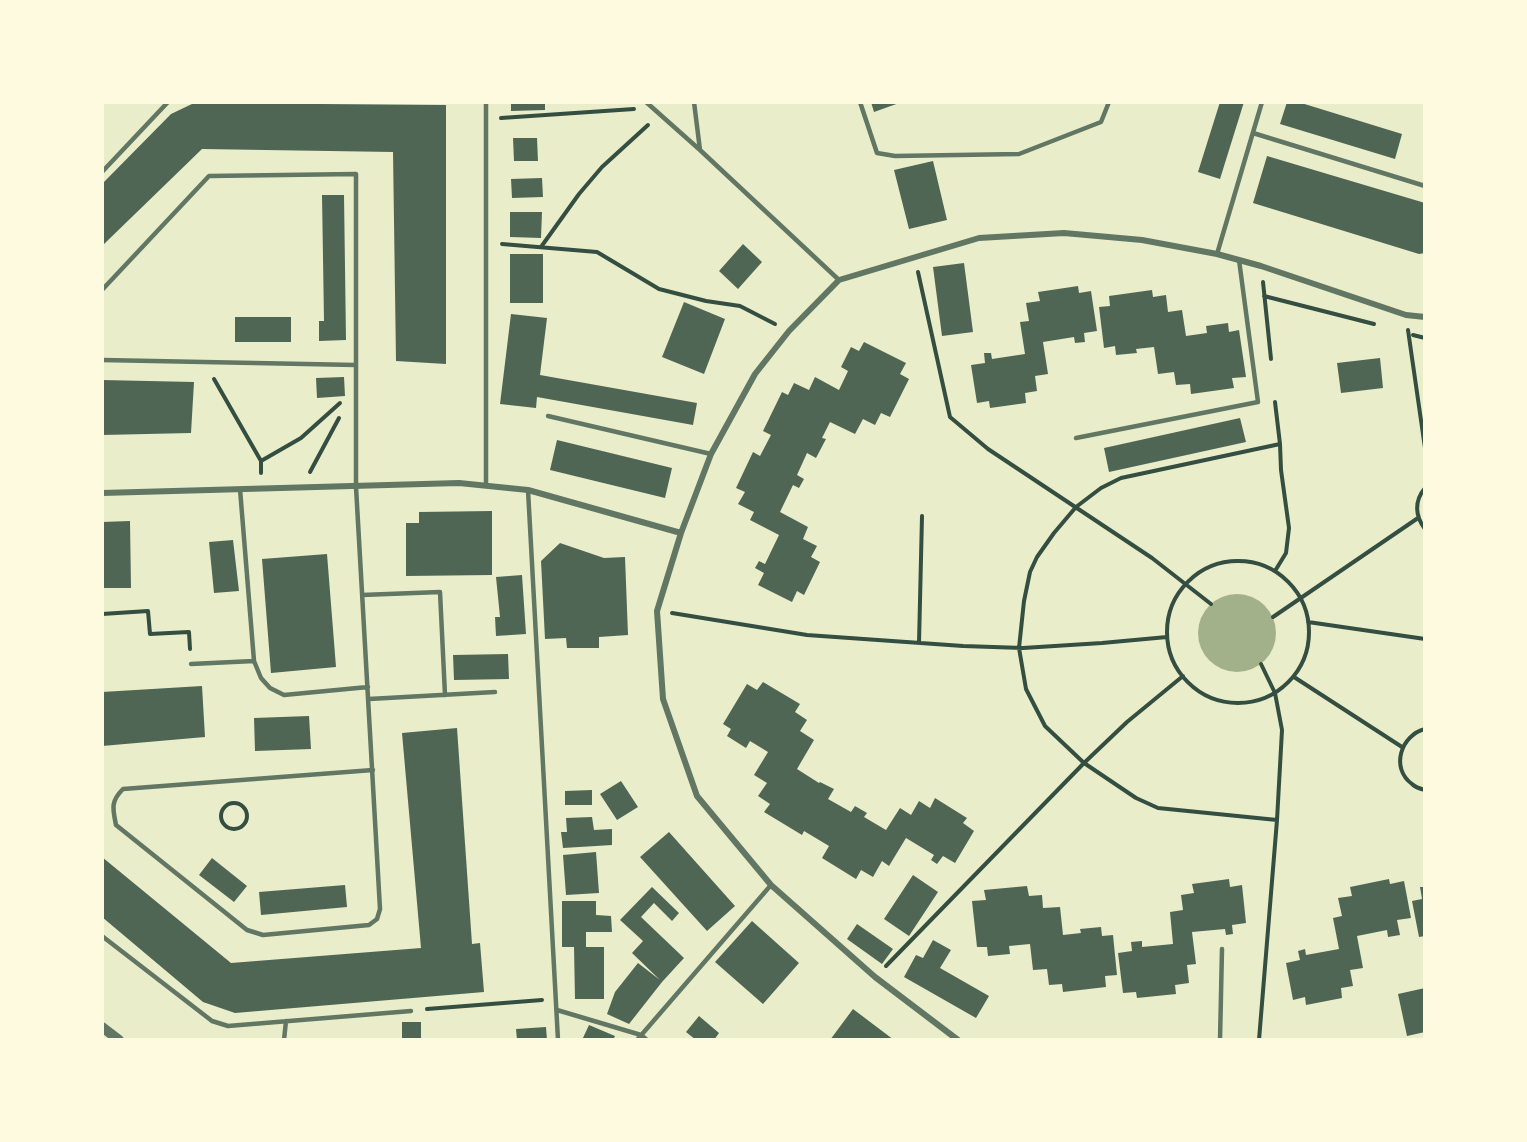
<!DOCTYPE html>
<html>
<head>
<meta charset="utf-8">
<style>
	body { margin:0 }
	#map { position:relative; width:1527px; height:1142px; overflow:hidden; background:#e9edc9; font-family:Jost,sans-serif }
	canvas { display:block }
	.frame { position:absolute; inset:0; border:104px solid #fefae0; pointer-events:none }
</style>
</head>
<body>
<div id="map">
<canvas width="1527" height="1142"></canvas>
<div class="frame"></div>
</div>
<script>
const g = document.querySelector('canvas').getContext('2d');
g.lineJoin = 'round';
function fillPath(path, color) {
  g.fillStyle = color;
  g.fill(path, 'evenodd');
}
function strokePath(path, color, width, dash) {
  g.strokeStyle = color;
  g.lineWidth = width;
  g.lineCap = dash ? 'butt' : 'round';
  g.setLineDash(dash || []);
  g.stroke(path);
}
fillPath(new Path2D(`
	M1198 633a39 39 0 1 1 78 0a39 39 0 1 1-78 0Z`), '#a3b18a');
fillPath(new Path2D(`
	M 511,102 L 545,102 L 545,110 L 511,111 Z
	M 871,102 L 902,102 L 874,112 Z
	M 1220,102 L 1244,102 L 1220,179 L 1198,172 Z
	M 1287,102 L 1298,102 L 1402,134 L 1395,159 L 1280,124 Z
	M 194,103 L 446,105 L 446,364 L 396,361 L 393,152 L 202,149 L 102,246 L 102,184 L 171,114 Z
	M 513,138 L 537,138 L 538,161 L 514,161 Z
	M 1267,156 L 1425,203 L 1425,253 L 1419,254 L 1253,203 Z
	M 933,161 L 947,220 L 909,229 L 894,170 Z
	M 542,178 L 543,197 L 512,198 L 511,179 Z
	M 322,195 L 344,195 L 346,340 L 319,341 L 319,321 L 324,321 Z
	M 510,212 L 542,212 L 541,238 L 510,237 Z
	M 743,244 L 762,262 L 738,289 L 719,271 Z
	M 510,254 L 543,254 L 543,303 L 510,303 Z
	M 964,263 L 973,332 L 942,336 L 933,267 Z
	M 1078,286 L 1079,293 L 1091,291 L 1097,331 L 1084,333 L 1085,342 L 1075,343 L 1074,337 L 1043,342 L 1048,374 L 1035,376 L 1037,391 L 1025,393 L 1026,403 L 990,408 L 989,401 L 977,403 L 971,365 L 985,363 L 984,353 L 991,353 L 992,359 L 1025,354 L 1020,322 L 1029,321 L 1026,303 L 1040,301 L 1038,292 Z
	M 1152,290 L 1153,297 L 1166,295 L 1168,312 L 1182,310 L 1186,336 L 1207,333 L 1206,326 L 1228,323 L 1229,332 L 1239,330 L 1246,377 L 1232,378 L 1234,388 L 1191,394 L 1190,384 L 1176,385 L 1174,372 L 1158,374 L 1154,347 L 1136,349 L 1137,353 L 1116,355 L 1115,346 L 1104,348 L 1099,307 L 1110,306 L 1109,296 Z
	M 684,302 L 725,319 L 704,374 L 662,357 Z
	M 511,314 L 547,318 L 540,375 L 697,403 L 693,425 L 537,397 L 536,408 L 500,404 Z
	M 235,317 L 291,317 L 291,342 L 235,342 Z
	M 864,342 L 906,363 L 900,374 L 909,379 L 890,417 L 881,413 L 875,425 L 863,419 L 855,434 L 830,422 L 822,438 L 826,439 L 816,458 L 807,453 L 797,475 L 804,479 L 799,488 L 793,485 L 780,512 L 808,527 L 803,539 L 817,546 L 811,557 L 820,562 L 804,595 L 797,591 L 792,602 L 758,585 L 764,573 L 755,568 L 759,561 L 765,564 L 779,535 L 750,520 L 754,512 L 738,504 L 745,492 L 736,488 L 753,452 L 760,456 L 771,435 L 763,431 L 782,392 L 788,395 L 794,383 L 809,390 L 815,377 L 839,390 L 848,371 L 841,367 L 851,347 L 859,351 Z
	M 1380,358 L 1383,388 L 1341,393 L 1337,363 Z
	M 344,377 L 345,396 L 317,398 L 316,378 Z
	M 102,380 L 194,382 L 191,433 L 102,435 Z
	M 1240,418 L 1246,442 L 1109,472 L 1104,448 Z
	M 557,440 L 672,468 L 665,498 L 550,470 Z
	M 492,511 L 492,575 L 406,576 L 406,523 L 419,523 L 419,512 Z
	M 130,521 L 131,588 L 104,588 L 102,522 Z
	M 233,540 L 239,591 L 214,593 L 209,542 Z
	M 560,543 L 604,558 L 625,557 L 628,635 L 599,637 L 599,648 L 567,648 L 566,638 L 545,639 L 541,561 Z
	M 327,554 L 336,667 L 271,673 L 262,559 Z
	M 522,575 L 526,634 L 496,636 L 495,617 L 500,617 L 496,577 Z
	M 508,654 L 509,679 L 454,680 L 453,655 Z
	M 763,682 L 800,704 L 795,712 L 807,720 L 800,731 L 814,740 L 797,769 L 819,783 L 820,782 L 834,789 L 828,799 L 851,812 L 855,806 L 867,813 L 864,817 L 886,830 L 900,808 L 911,815 L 919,801 L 930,808 L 935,798 L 967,818 L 963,823 L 974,831 L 955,863 L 943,856 L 937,864 L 931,860 L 934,855 L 906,838 L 889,866 L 882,861 L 873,877 L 861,870 L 856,879 L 822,858 L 829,846 L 804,831 L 802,835 L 764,812 L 770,804 L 758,796 L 767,783 L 754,775 L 768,752 L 750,741 L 746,748 L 727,736 L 731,729 L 723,724 L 747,684 L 757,690 Z
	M 202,686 L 205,737 L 102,746 L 102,692 Z
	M 309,716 L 311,749 L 255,751 L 254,718 Z
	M 457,728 L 472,944 L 480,943 L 484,992 L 235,1013 L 203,1002 L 102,917 L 102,857 L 231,963 L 421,948 L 402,733 Z
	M 621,781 L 638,807 L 617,820 L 600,794 Z
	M 592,790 L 592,805 L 565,805 L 565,791 Z
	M 592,817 L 594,830 L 612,829 L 612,845 L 563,848 L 561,832 L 567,832 L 566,818 Z
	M 669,832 L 735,906 L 707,931 L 640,857 Z
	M 596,852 L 599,893 L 566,895 L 563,855 Z
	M 212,858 L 247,886 L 234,902 L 199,875 Z
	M 913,875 L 938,892 L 909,936 L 884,919 Z
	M 1229,879 L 1230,887 L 1242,885 L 1246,923 L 1232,925 L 1233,934 L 1226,935 L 1225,929 L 1192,932 L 1196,964 L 1187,965 L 1189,983 L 1175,985 L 1176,994 L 1137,998 L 1136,992 L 1123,993 L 1118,953 L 1132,951 L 1131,942 L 1142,941 L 1142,947 L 1173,944 L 1170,912 L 1183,910 L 1181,895 L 1194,893 L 1192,884 Z
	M 1389,879 L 1390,884 L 1404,881 L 1411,918 L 1397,920 L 1400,935 L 1388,937 L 1387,930 L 1357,936 L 1363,968 L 1350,970 L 1353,986 L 1341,988 L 1342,998 L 1306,1005 L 1305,997 L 1293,1000 L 1286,963 L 1300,960 L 1298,951 L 1305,949 L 1306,955 L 1339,949 L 1333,918 L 1342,916 L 1338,898 L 1352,896 L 1350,887 Z
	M 345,885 L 347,907 L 261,915 L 259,892 Z
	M 1027,886 L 1029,896 L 1042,895 L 1043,908 L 1060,907 L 1063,935 L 1081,933 L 1080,929 L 1101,927 L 1102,936 L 1113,935 L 1117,975 L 1105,976 L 1106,987 L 1063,992 L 1062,984 L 1049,985 L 1047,969 L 1033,970 L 1030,944 L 1009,946 L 1010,954 L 988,956 L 987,947 L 977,947 L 972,901 L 986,900 L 984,890 Z
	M 652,887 L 679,913 L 672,921 L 654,903 L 641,917 L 684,958 L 662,982 L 629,1024 L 607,1014 L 615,992 L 638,963 L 660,980 L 632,953 L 643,941 L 620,920 Z
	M 1420,887 L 1425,887 L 1425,936 L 1419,937 L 1412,901 L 1422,899 Z
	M 562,901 L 596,901 L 596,915 L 611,916 L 612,932 L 586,932 L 586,947 L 604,947 L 604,999 L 575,999 L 574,947 L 562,947 Z
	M 752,921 L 799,963 L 763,1004 L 715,962 Z
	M 857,924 L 893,949 L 882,964 L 847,939 Z
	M 933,940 L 951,950 L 940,968 L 989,996 L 976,1018 L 904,977 L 916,955 L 923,958 Z
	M 1425,988 L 1425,1032 L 1407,1036 L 1398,994 Z
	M 853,1009 L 894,1040 L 830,1040 Z
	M 699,1016 L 719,1033 L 714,1040 L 696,1040 L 686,1032 Z
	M 402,1022 L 421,1022 L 421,1040 L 402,1040 Z
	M 589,1025 L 615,1036 L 613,1040 L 582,1040 Z
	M 546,1027 L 547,1040 L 517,1040 L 516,1029 Z`), '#4f6655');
strokePath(new Path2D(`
	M 501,118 L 634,109
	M 502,244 L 597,252 L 659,289 L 706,301 L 740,306 L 775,324
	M 541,247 L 579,194 L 602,167 L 648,125
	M 918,272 L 950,417 L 988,449 L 1152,558 L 1211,604
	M 1263,282 L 1271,359
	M 1264,296 L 1374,324
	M 1408,330 L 1425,448
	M 1413,335 L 1425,338
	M 214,379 L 261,461 L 261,473
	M 1275,402 L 1280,444 L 1281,470 L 1289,528 L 1286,553 L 1275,571
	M 261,461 L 301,438 L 340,403
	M 310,472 L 339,418
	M 1425,488 C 1414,501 1415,516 1425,529
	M1167 632a71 71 0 1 1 142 0a71 71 0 1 1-142 0Z
	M 672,613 L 807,635 L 963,646 L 1023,648 L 1102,643 L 1167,637
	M 102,614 L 148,611 L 150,634 L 189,632 L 190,649
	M 1273,617 L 1418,518
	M 1308,622 L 1425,639
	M 919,643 L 922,516
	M 1294,677 L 1402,747
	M 1425,729 C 1401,735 1390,768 1412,784 C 1415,787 1421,789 1425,790
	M221 816a13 13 0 1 1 26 0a13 13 0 1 1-26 0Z
	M 1277,820 L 1158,808 L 1136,798 L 1084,763 L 1045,726 L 1026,689 L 1019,648 L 1024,601 L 1030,572 L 1037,557 L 1054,533 L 1076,507 L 1101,488 L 1121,478 L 1280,444
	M 886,966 L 1084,763 L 1127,722 L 1183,676
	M 427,1009 L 542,1000
	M 1259,1040 L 1277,820 L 1282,730 L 1275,693 L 1261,664`), '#344e41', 4);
strokePath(new Path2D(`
	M 646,102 L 700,150
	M 694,102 L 700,150 L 839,280
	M 860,102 L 877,153 L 895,156 L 1019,154 L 1101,122 L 1109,102
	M 1253,133 L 1425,186
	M 102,172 L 168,102
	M 1217,254 L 1262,102
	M 102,290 L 209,176 L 356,174 L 356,487 L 380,909 L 377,919 L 369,925 L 263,935 L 247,930 L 116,825 C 113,809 110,802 123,789 L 373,770
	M 102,360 L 356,365
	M 548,416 L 711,454
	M 1076,438 L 1258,402 L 1239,260
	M 486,486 L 486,102
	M 240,489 L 254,661
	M 528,490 L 558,1040
	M 362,595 L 440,592 L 445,695
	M 191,664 L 254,661 L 261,678 L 270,688 L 284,695 L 368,687
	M 369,699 L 495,692
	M 102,936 L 212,1021 L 228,1026 L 411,1011
	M 557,1010 L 641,1035 L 647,1040
	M 284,1040 L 286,1021
	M 637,1040 L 771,885
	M 1220,1040 L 1222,949`), '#617663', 4.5);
strokePath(new Path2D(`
	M 102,493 L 459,483 L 528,490 L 681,533
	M 958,1040 L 875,977 L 771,885 L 697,796 L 663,699 L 657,611 L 681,533 L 711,454 L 755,374 L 789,331 L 839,280 L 979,238 L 1064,233 L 1142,240 L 1217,254 L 1261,266 L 1406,315 L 1425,317`), '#617663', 6);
strokePath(new Path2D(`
	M 102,1027 L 119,1040`), '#617663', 10);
</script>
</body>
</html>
